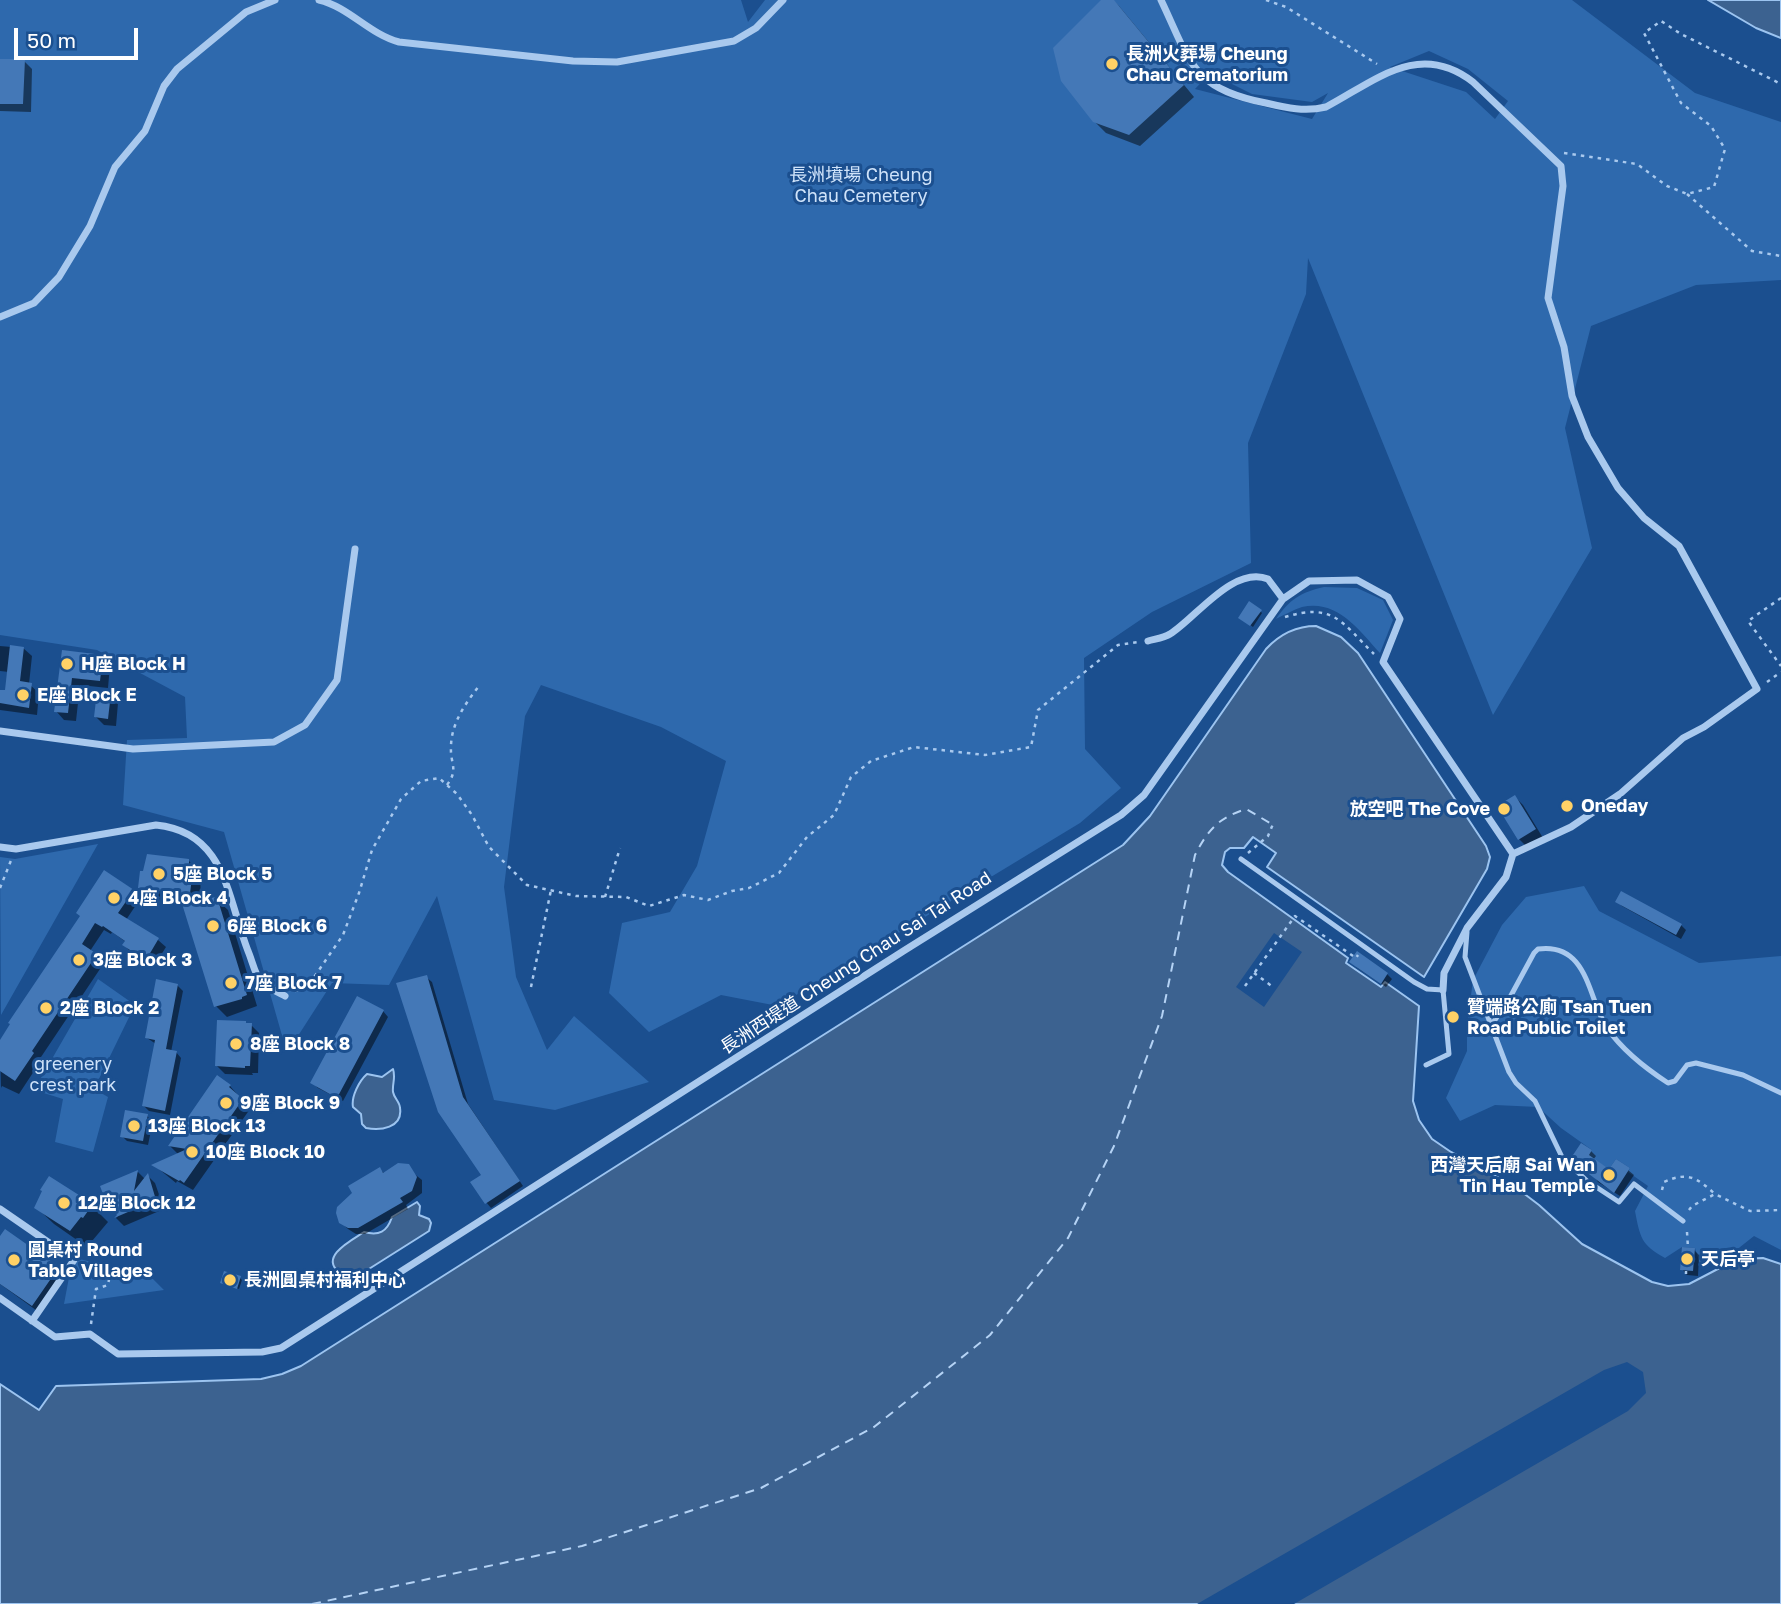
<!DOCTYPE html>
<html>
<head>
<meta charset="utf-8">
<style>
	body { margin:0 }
	#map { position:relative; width:1781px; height:1604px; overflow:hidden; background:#1b4f8f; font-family:"Golos Text",sans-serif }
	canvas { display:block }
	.scale { position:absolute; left:14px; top:28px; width:124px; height:32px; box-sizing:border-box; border:4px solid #fff; border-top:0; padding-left:9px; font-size:21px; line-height:24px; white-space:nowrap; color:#fff; -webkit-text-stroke:5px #1b4f8f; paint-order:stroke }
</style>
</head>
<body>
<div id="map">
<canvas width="1781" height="1604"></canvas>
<div class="scale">50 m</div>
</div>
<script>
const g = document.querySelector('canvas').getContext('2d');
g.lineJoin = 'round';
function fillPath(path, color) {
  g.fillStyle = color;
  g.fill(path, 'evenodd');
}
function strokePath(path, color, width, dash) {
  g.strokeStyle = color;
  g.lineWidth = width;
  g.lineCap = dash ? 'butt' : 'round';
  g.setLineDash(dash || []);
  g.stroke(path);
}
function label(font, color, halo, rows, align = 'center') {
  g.font = font + ' "Golos Text","Noto Sans TC",sans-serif';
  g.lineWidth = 6;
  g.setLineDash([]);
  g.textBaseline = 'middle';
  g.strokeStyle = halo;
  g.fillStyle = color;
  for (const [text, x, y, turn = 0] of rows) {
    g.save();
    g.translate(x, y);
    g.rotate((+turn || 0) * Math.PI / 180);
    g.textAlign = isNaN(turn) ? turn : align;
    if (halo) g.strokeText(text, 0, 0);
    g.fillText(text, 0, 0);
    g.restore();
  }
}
fillPath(new Path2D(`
	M 0,0 L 741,0 L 748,22 L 765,0 L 1572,0 L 1695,93 L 1781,122 L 1781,280 L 1696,285 L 1591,326 L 1565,428 L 1592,548 L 1493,715 L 1308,258 L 1306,294 L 1248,443 L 1251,563 L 1152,612 L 1084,658 L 1085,749 L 1121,788 L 1080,823 L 778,1006 L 721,995 L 649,1032 L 609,993 L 622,923 L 670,912 L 697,866 L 726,761 L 661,727 L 541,685 L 525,716 L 504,887 L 516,977 L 547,1050 L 574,1016 L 649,1082 L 555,1110 L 494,1100 L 437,896 L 389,985 L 332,983 L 287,1053 L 224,832 L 123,805 L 127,740 L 187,738 L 185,697 L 97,650 L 0,635 ZM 1429,51 L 1468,69 L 1508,101 L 1495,119 L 1466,92 L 1390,67 ZM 1210,73 L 1252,94 L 1312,102 L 1328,93 L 1312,119 L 1195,89 Z
	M 1324,587 L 1357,588 L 1383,600 L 1393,620 L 1380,653 C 1359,630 1337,599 1302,607 C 1293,610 1284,615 1276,619 C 1289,600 1301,592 1324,587 Z
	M 98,844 L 1,1015 L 0,857 L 15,859 Z
	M 1584,886 L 1599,911 L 1699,963 L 1781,956 L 1781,1250 L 1754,1236 L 1730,1255 L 1700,1264 L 1695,1248 L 1682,1247 L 1665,1258 C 1641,1245 1640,1237 1635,1211 L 1648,1186 L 1628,1172 L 1630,1168 L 1616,1159 L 1609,1169 L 1588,1156 L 1592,1150 L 1561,1128 L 1538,1107 L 1495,1105 L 1460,1121 L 1446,1098 L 1467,1051 L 1467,1026 L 1473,980 L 1502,925 L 1526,897 Z
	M 98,979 L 135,1005 L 94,1089 L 108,1097 L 93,1152 L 55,1142 L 63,1099 L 34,1090 Z
	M 79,1259 L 149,1275 L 164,1290 L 64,1304 L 70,1272 Z`), '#2e69ad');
const water = new Path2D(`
	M 1708,0 L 1781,0 L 1781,38 L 1756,28 Z
	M 1316,626 L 1341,637 L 1358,653 L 1486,846 L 1490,857 L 1487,869 L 1424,977 L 1267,867 L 1276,853 L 1253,837 L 1244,848 L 1230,848 L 1225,852 L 1222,865 L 1228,872 L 1348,958 L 1346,963 L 1381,987 L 1385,982 L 1419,1006 L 1413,1101 L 1419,1120 L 1432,1139 L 1451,1152 L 1514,1186 L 1539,1205 L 1582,1244 L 1652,1282 L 1668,1286 L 1689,1284 L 1737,1259 L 1763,1258 L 1781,1264 L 1781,1604 L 0,1604 L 0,1384 L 39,1410 L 56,1386 L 261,1379 L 282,1374 L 301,1366 L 1123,845 L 1150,816 L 1266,649 C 1279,635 1296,626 1316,626 Z
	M 393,1069 C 396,1078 392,1084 393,1092 C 394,1098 400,1102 400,1108 C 403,1128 380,1131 366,1128 L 362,1124 L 361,1114 L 353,1107 C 351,1097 359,1081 367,1074 L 382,1077 Z
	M 417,1202 L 420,1206 L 419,1215 L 429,1219 L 431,1223 L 429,1231 L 353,1279 L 347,1271 L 340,1273 C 318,1257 352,1240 364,1232 C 379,1236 387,1232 392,1217 Z`);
fillPath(water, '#3c6290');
strokePath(water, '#9cc4f0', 2);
fillPath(new Path2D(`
	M 1274,933 L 1302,952 L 1264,1007 L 1236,987 Z
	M 1627,1362 L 1643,1372 L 1646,1393 L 1628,1411 L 1294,1604 L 1197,1604 L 1604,1370 Z`), '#1b4f8f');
fillPath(new Path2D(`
	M 1103,0 L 1113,0 L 1119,6 L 1194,97 L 1140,146 L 1106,133 L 1094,121 Z
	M 0,60 L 24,61 L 32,69 L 31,112 L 0,111 Z
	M 1260,611 L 1262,613 L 1253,627 L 1242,619 Z
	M 0,646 L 23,648 L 32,656 L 29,684 L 39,693 L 37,715 L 0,710 L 0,692 L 7,692 L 9,672 L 0,671 Z
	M 63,652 L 102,657 L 110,665 L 108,688 L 80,685 L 76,721 L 64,720 L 56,711 Z
	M 110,695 L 118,703 L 116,726 L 104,725 L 96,717 Z
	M 1515,797 L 1523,805 L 1543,838 L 1527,847 L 1519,839 Z
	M 189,861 L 200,872 L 201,901 L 216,899 L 228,910 L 257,1006 L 227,1017 L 216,1006 L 184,903 L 152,898 L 140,887 Z
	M 132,891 L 140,899 L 126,920 L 158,940 L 166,947 L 154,966 L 132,953 L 124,945 L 126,942 L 112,932 L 111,934 L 104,930 L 90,951 L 104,963 L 39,1060 L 40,1062 L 19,1094 L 2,1086 L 1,1088 L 0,1043 L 82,916 Z
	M 1617,901 L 1681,925 L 1686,930 L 1681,939 L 1622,906 Z
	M 1356,967 L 1387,974 L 1392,979 L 1386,987 Z
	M 426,977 L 432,982 L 468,1104 L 523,1186 L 491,1208 L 486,1202 L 483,1176 Z
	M 177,985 L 183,991 L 171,1052 L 176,1052 L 181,1058 L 170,1115 L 149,1111 L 144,1106 L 156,1044 L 147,1038 Z
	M 383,1011 L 388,1017 L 343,1101 L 318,1088 L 313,1083 Z
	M 251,1025 L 259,1033 L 258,1073 L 252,1073 L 253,1075 L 225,1074 L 217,1066 Z
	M 218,1077 L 230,1086 L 250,1109 L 193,1190 L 177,1181 L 176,1183 L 154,1165 L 179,1155 L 170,1146 Z
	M 147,1116 L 153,1121 L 148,1145 L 127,1141 L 122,1136 Z
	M 1591,1151 L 1596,1156 L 1593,1160 L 1610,1171 L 1617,1161 L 1634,1175 L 1620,1196 L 1598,1182 L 1585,1163 L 1576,1155 Z
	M 403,1165 L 422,1180 L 422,1193 L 406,1205 L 408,1209 L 365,1234 L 356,1234 L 348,1229 L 341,1222 L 379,1169 L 385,1174 Z
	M 138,1172 L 145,1179 L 148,1176 L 155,1183 L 164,1209 L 124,1226 L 116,1218 L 119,1215 L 108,1201 L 102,1187 Z
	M 91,1205 L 108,1222 L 87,1247 L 54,1224 L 36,1207 Z
	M 0,1239 L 58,1268 L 66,1276 L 40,1313 L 0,1284 Z
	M 1694,1250 L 1699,1255 L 1698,1276 L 1687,1275 L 1682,1269 Z
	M 240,1278 L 242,1280 L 239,1289 L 222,1282 Z`), '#0007');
strokePath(new Path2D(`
	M 312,1604 L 582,1546 L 761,1488 L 874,1427 L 990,1335 L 1068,1238 L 1114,1146 L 1162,1016 L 1195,855 C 1208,830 1218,818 1246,809 L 1270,823`), '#b5d3f5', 2, [9, 7]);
fillPath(new Path2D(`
	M 1101,0 L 1114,0 L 1184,85 L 1129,135 L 1093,122 L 1061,81 L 1053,48 Z
	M 0,59 L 25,59 L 23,104 L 0,104 Z
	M 1249,601 L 1262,610 L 1250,626 L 1238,618 Z
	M 10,645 L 24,647 L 20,681 L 32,683 L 29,708 L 0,703 L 0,690 L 5,690 Z
	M 62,650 L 103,655 L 100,681 L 72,678 L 68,713 L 54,712 Z
	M 97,692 L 111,693 L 108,719 L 94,717 Z
	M 1515,795 L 1536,829 L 1518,840 L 1497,806 Z
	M 147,854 L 189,859 L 189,877 L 192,878 L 189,901 L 217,897 L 247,995 L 242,997 L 242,999 L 214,1007 L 179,894 L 138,888 L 140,871 L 143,871 Z
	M 104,870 L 134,890 L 118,913 L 159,938 L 146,960 L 122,945 L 125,941 L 103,926 L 102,927 L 95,923 L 82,944 L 97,954 L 32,1051 L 34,1053 L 15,1081 L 0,1071 L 0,1040 L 10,1024 L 8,1023 L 80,916 L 76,913 Z
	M 1621,891 L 1682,924 L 1676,935 L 1615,902 Z
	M 1357,951 L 1388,973 L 1381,984 L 1349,962 Z
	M 427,975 L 463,1097 L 520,1181 L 485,1204 L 470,1182 L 481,1175 L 438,1112 L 396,983 Z
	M 156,979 L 178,984 L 166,1049 L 177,1051 L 165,1111 L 142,1106 L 155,1040 L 145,1038 Z
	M 357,996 L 384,1010 L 337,1098 L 310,1083 Z
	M 217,1020 L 246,1021 L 246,1023 L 252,1023 L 250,1066 L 245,1066 L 245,1068 L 215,1066 Z
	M 217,1075 L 231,1085 L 229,1087 L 243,1099 L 184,1183 L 180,1180 L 179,1181 L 151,1165 L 187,1149 L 168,1146 Z
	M 125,1110 L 148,1114 L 143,1141 L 120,1137 Z
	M 1581,1143 L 1592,1150 L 1589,1155 L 1609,1169 L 1616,1159 L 1630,1168 L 1614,1193 L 1581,1168 L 1584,1162 L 1573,1155 Z
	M 398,1163 L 409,1164 L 417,1177 L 412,1191 L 400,1198 L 403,1202 L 358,1228 L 348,1228 L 339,1223 L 336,1213 L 337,1207 L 352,1193 L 348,1186 L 380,1167 L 383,1173 Z
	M 138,1170 L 134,1191 L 148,1173 L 156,1200 L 114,1218 L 117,1215 L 115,1212 L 114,1213 L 108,1201 L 106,1202 L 100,1186 Z
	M 49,1176 L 93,1204 L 83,1218 L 81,1217 L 70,1231 L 34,1208 L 42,1191 L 40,1190 Z
	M 5,1229 L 59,1267 L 32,1306 L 0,1284 L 0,1236 Z
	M 1682,1247 L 1695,1248 L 1693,1271 L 1680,1270 Z
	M 224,1271 L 241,1276 L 237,1289 L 220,1283 Z`), '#4478b7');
strokePath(new Path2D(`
	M 1266,0 L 1286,7 L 1377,64
	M 1564,153 L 1637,164 L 1667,186 L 1687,194 L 1714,187 L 1725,149 L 1711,126 L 1681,103 L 1644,33 L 1661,21 L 1681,34 L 1781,84
	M 1687,194 L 1752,251 L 1781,256
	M 1781,598 L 1748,621 L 1781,666
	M 1285,617 C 1334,602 1342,623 1374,654
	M 1767,682 L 1781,672
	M 447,785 C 459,769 450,764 451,747 C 451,724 465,704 479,686
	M 1248,853 L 1268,836 L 1273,824 L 1270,823
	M 0,888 L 12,858
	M 605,897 L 620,848
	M 1254,973 L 1273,987
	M 1245,986 L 1295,916 L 1356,958 L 1358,955
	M 531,987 L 551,890
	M 295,991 L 308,986 L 343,935 L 359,893 L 372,850 L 401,799 L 421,781 L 439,778 L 457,794 L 472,815 L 489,847 L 527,885 L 576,896 L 626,897 L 649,906 L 684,895 L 708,900 L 732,891 L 749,888 L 779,873 L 807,837 L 834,815 L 851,777 L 871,761 L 914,747 L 985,755 L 1031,747 L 1038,710 L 1118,645 L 1138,642
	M 1662,1190 L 1664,1182 C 1688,1171 1697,1178 1715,1194
	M 1689,1210 L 1692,1206 L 1715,1194 L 1750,1211 L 1781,1210
	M 1687,1232 L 1688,1248
	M 1686,1274 L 1686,1271
	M 91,1324 L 96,1289 L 108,1285 L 110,1274`), '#a9c9ee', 2.5, [3.5, 5]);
strokePath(new Path2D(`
	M 1241,859 L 1414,982 L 1427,989 L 1443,990 L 1449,1054 L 1426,1065
	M 1467,932 L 1465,957 L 1509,1072 L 1516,1083 L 1535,1101 L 1562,1157 L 1587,1181 L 1619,1202 L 1634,1184 L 1683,1221
	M 1490,1027 L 1508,1001 L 1534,953 L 1538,949 C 1589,942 1588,1000 1607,1028 C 1623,1051 1645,1068 1668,1083 L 1675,1081 L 1687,1065 L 1696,1063 L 1743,1075 L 1781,1093`), '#a9c9ee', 5);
strokePath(new Path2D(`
	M 319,0 C 349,7 369,34 399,42 L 573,61 L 617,62 L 734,41 L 756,28 L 783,0
	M 1161,0 C 1191,63 1191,88 1266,103 C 1287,108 1305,112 1326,107 C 1375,81 1419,40 1473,82 L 1561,166 L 1563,186 L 1548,298 L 1564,347 L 1572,396 L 1588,437 L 1618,488 L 1644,518 L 1679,546 L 1757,689 L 1704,727 L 1683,738 L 1620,794 L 1571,827 L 1513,854
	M 0,317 L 34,303 L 59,277 L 90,226 L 115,167 L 145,131 L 164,86 L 177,69 L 246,12 L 275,0
	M 1148,641 C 1155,639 1164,638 1170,634 C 1195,619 1233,565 1268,579 L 1283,599
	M 0,731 L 133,749 L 274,742 L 305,725 L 337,680 L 355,549
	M 0,847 L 16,849 L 156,825 C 226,832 227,897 248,951 C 252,960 255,975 261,982 C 266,987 278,992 285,996
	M 1443,990 L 1444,973 L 1467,928 L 1506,877 L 1513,854
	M 0,1209 L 74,1260 L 32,1321
	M 0,1298 L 55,1337 L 90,1334 L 118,1354 L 262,1352 L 281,1348 L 905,950 L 1121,815 L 1144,795 L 1283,599 L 1309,581 L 1357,580 L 1388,597 L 1400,619 L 1383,662 L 1513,854`), '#a9c9ee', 7);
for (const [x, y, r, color] of [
	[1112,64,7,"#ffd166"],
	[67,664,7,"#ffd166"],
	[23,695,7,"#ffd166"],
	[1567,806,7,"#ffd166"],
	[1504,809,7,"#ffd166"],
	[159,874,7,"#ffd166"],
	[114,898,7,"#ffd166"],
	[213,926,7,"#ffd166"],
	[79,960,7,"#ffd166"],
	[231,983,7,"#ffd166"],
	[46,1008,7,"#ffd166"],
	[1453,1017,7,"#ffd166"],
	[236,1044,7,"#ffd166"],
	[226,1103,7,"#ffd166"],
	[134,1126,7,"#ffd166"],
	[192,1152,7,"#ffd166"],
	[1609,1175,7,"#ffd166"],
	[64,1203,7,"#ffd166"],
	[1687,1259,7,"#ffd166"],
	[14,1260,7,"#ffd166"],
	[230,1280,7,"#ffd166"]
]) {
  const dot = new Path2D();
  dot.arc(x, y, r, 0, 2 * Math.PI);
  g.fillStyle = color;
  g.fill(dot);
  strokePath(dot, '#1b4f8f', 2.5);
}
label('bold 18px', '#fff', '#1b4f8f', [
	["長洲火葬場 Cheung",1126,54],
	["Chau Crematorium",1126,75],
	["H座 Block H",81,664],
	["E座 Block E",37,695],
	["Oneday",1581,806],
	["放空吧 The Cove",1490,809,"right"],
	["5座 Block 5",173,874],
	["4座 Block 4",128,898],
	["6座 Block 6",227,926],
	["3座 Block 3",93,960],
	["7座 Block 7",245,983],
	["贊端路公廁 Tsan Tuen",1467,1007],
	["Road Public Toilet",1467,1028],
	["2座 Block 2",60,1008],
	["8座 Block 8",250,1044],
	["9座 Block 9",240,1103],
	["13座 Block 13",148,1126],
	["10座 Block 10",206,1152],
	["西灣天后廟 Sai Wan",1595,1165,"right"],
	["Tin Hau Temple",1595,1186,"right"],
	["12座 Block 12",78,1203],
	["圓桌村 Round",28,1250],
	["Table Villages",28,1271],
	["天后亭",1701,1259],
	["長洲圓桌村福利中心",244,1280]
], 'left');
label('18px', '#cfe3fa', '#1b4f8f', [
	["長洲墳場 Cheung",861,175],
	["Chau Cemetery",861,196],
	["greenery",73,1064],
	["crest park",73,1085]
]);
label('18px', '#fff', '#1b4f8f', [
	["長洲西堤道 Cheung Chau Sai Tai Road",856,963,-33]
]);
</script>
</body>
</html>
